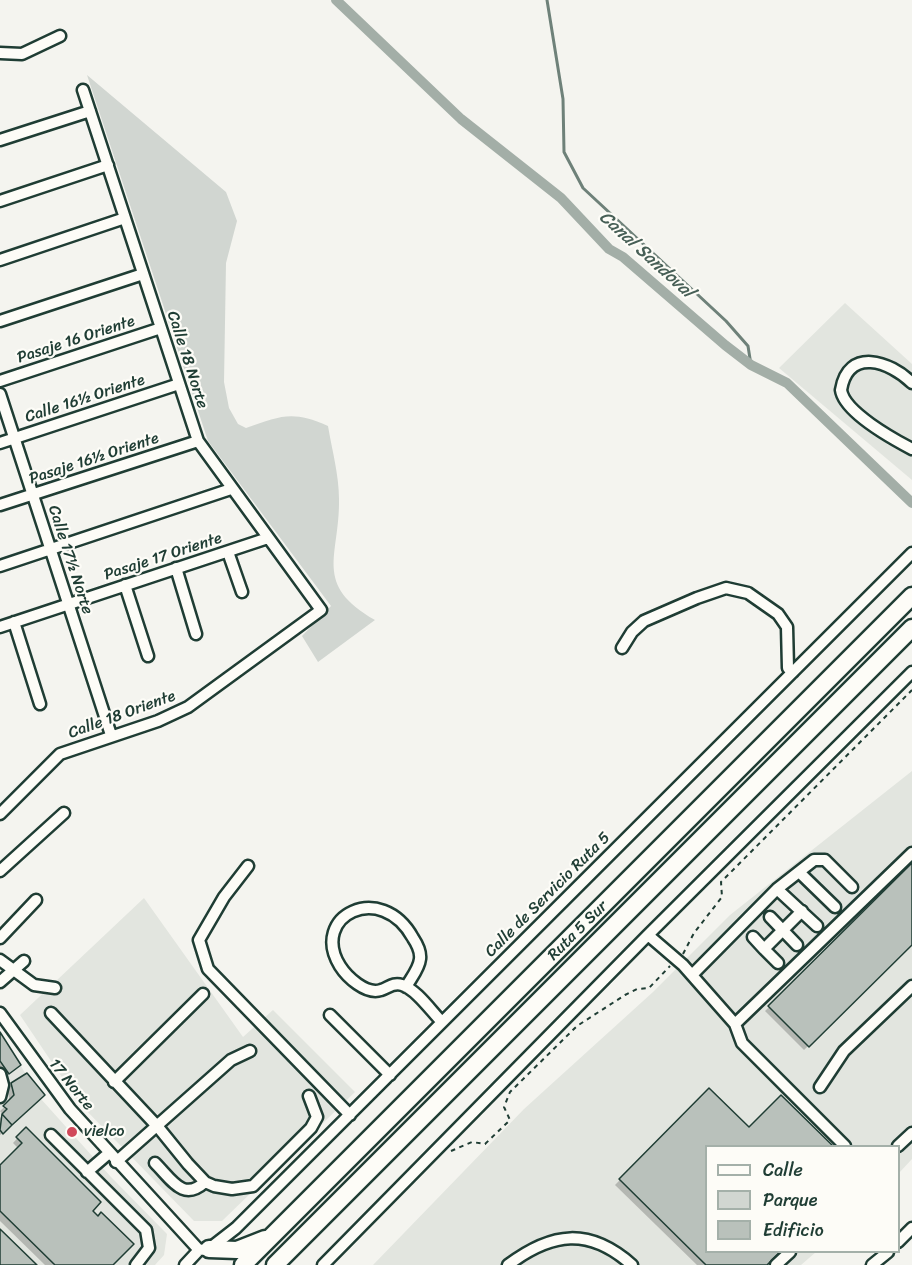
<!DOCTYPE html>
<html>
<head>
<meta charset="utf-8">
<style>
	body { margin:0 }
	#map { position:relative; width:912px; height:1265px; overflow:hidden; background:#f4f4ef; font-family:Sriracha,sans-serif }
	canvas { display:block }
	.legend { position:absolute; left:705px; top:1145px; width:195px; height:108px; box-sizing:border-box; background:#fdfcf7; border:2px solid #a4b0a9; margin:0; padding:8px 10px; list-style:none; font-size:18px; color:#1f3d34 }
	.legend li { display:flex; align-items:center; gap:12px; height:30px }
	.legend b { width:30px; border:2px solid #a4b0a9 }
</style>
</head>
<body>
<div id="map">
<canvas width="912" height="1265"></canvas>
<ul class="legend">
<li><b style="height:8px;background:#fdfcf7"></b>Calle</li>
<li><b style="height:16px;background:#d1d6d1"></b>Parque</li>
<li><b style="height:16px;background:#b9c1bb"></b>Edificio</li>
</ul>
</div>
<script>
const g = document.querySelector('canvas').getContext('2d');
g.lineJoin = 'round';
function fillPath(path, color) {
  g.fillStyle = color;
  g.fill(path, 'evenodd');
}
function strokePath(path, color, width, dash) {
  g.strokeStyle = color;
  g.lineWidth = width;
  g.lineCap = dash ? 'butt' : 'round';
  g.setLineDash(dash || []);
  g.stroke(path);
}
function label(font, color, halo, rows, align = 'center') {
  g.font = font + ' Sriracha,sans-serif';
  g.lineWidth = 4.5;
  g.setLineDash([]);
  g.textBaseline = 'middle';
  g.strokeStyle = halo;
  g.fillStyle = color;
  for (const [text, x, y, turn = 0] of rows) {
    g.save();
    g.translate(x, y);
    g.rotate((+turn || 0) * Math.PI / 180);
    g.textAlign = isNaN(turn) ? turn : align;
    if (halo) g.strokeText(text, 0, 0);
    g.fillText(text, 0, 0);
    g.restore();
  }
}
fillPath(new Path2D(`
	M 845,303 L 912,364 L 912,480 L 779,368 Z
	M 912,771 L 912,1159 L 899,1173 L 898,1146 L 706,1146 L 706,1252 L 816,1252 L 801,1265 L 373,1265 L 524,1109 L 653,992 L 730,915 Z
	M 144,898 L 243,1037 L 273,1010 L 355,1092 L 222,1221 L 194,1221 L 80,1104 L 20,1015 Z
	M 0,1032 L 41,1099 L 111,1177 L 167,1234 L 164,1255 L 155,1265 L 0,1265 Z`), '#e2e5df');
fillPath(new Path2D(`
	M 87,75 L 226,192 L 237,221 L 226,263 L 224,382 L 229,408 L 238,424 L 246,428 C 281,416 292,410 328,426 C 332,450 339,475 339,499 C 340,556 312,584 375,620 L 318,662 L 302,636 L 331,606 L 208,441 Z`), '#d1d6d1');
fillPath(new Path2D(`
	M 912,865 L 912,943 L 804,1050 L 765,1011 Z
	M 0,1035 L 12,1071 L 2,1080 L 0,1077 Z
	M 12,1084 L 42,1095 L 0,1135 L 0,1118 L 3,1115 L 0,1111 L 10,1102 L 7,1089 Z
	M 709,1090 L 749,1130 L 781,1097 L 831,1146 L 706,1146 L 706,1252 L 778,1252 L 765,1265 L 697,1265 L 615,1185 Z
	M 26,1129 L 111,1265 L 45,1265 L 0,1221 L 0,1168 L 19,1149 L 13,1143 Z`), '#0003');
strokePath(new Path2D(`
	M 547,0 L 563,99 L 564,152 L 583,188 L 726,321 L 748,346 L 751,365`), '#6e8179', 3);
strokePath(new Path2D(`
	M 336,0 L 461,119 L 561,198 L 609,249 L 623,257 L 725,345 L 751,365 L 787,383 L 912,503`), '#a3aea7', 10);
const building = new Path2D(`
	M 912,863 L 912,945 L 809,1047 L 768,1006 Z
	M 0,1032 L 21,1065 L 9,1074 L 0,1061 Z
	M 27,1073 L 45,1095 L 12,1125 L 2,1114 L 7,1109 L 3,1106 L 14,1095 L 11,1083 Z
	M 709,1088 L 749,1127 L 781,1095 L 833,1146 L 706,1146 L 706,1252 L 780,1252 L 767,1265 L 706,1265 L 619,1179 Z
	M 2,1114 L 12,1125 L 3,1134 L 0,1130 Z
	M 26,1127 L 101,1202 L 93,1211 L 98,1216 L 101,1212 L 134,1244 L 113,1265 L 55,1265 L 0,1211 L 0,1165 L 22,1143 L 16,1137 Z
	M 0,1229 L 37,1265 L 0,1265 Z`);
fillPath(building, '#b9c1bb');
strokePath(building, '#1f3d34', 1.5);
const minor = new Path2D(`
	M 0,53 L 22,54 L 60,36
	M 0,140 L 90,111
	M 0,201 L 108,165
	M 0,260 L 125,218
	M 0,321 L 143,274
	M 0,381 L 161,328
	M 912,383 C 890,361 848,347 841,390 C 844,412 893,439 912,449
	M 0,394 L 111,735
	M 0,443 L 179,384
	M 0,505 L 198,441
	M 228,552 L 242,592
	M 0,566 L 231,489
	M 176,568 L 196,634
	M 125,585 L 148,656
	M 14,622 L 40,704
	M 0,627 L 268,538
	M 622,648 L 632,632 L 644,621 L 697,598 L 726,588 L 748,593 L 778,614 L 787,627 L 788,668 L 793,672
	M 0,814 L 60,754 L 158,721 L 188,707 L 321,610 L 198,441 L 83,90
	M 248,866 L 224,897 L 199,940 L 208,969 L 350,1115
	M 0,871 L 64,813
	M 799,872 L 835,907
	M 777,889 L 817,926
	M 770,917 L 797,945
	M 648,935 L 683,965 L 735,1024 L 742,1043 L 845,1146
	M 753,937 L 764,949 L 802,911
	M 0,938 L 36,900
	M 764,949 L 778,963
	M 0,960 L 34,985 L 55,988
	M 692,975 L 777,889 L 814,860 L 825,860 L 852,887
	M 0,982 L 24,961
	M 406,987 C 411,978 419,969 420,959 C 421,951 417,944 413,938 C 381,880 309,916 340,966 C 347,977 366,995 381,990 C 388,988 393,982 402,985 C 417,990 431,1011 442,1022
	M 0,1013 L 70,1109 L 199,1250
	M 51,1013 L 158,1127 L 188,1164 L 205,1182 L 214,1186 L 232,1189 L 253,1186 L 311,1128 L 317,1117 L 309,1096
	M 330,1015 L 390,1075
	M 735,1024 L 912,853
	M 0,1074 L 3,1085 L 0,1097
	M 114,1082 L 203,994
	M 820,1087 L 844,1051 L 912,986
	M 51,1135 L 146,1230 L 149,1248 L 136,1265
	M 898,1146 L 912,1133
	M 116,1162 L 231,1060 L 250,1051
	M 155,1163 C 172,1180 183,1202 205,1182
	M 87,1172 L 109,1153
	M 898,1242 L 912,1228
	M 199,1250 L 209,1249 L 236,1228 L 912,553
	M 185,1265 L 199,1250
	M 323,1265 L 648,935 L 912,672
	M 508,1265 C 552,1232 589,1227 632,1265
	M 776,1265 L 790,1252
	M 872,1265 L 888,1252`);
const highway = new Path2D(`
	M 209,1249 L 237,1250 L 265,1239
	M 243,1265 L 912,596
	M 275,1265 L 912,628`);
strokePath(minor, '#1f3d34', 15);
strokePath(highway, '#1f3d34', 21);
strokePath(new Path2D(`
	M 683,954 L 694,933 L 722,897 L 721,882 L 912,690
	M 451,1151 L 472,1142 L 485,1144 L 510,1120 L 504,1107 L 510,1092 L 577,1026 L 625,995 L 637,989 L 649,988 L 670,966`), '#1f3d34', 2, [4.5, 4.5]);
strokePath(minor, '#fdfcf7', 10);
strokePath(highway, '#fdfcf7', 16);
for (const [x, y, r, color] of [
	[72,1132,6,"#d1495b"]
]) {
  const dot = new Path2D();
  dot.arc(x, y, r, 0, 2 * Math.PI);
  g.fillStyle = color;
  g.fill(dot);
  strokePath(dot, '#fdfcf7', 2);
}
label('16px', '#1f3d34', '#fdfcf7', [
	["Pasaje 16 Oriente",76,340,-18],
	["Calle 18 Norte",187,360,72],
	["Calle 16½ Oriente",85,399,-18],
	["Pasaje 16½ Oriente",94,459,-18],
	["Pasaje 17 Oriente",163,557,-18],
	["Calle 17½ Norte",70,560,72],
	["Calle 18 Oriente",122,715,-20],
	["Calle de Servicio Ruta 5",548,895,-45],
	["Ruta 5 Sur",578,931,-45],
	["17 Norte",71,1085,51]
]);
label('16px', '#1f3d34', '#fdfcf7', [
	["vielco",84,1132]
], 'left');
label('italic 18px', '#475f56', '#fdfcf7', [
	["Canal Sandoval",646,255,42]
]);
</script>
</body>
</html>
